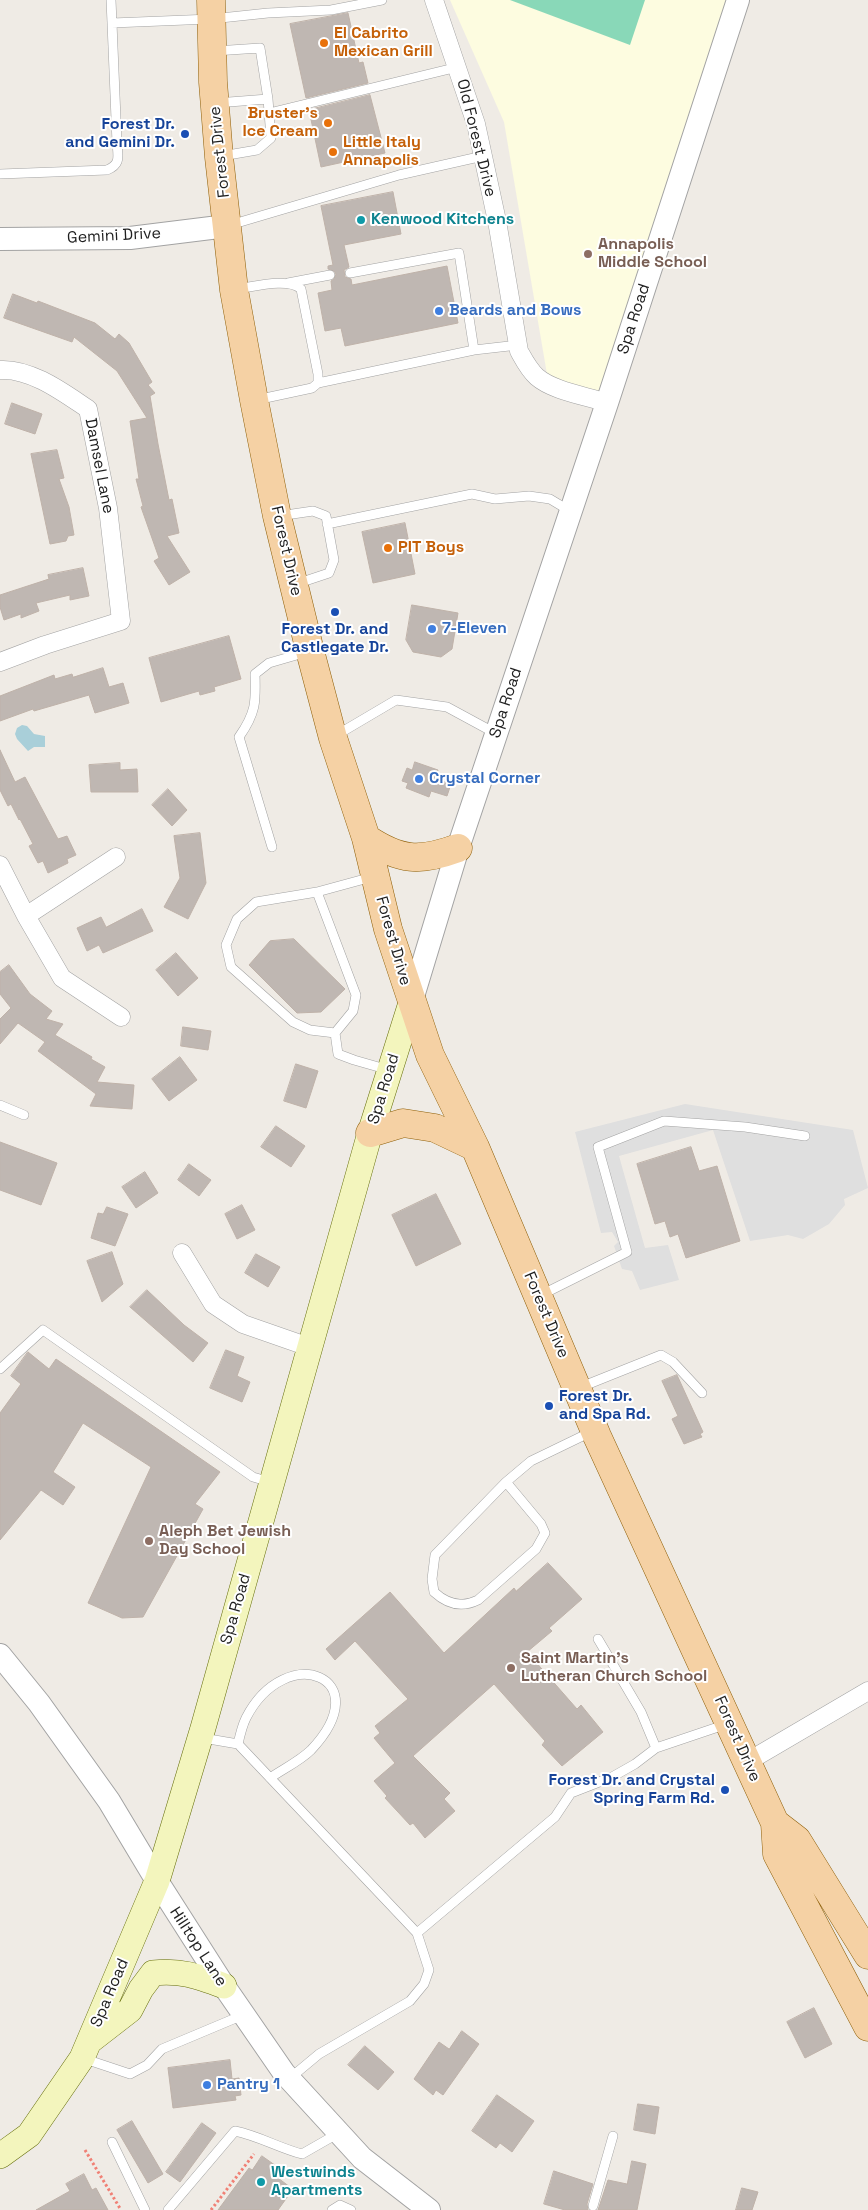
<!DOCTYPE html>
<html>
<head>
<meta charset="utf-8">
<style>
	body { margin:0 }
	canvas { display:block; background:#efebe5 }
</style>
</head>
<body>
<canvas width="868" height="2210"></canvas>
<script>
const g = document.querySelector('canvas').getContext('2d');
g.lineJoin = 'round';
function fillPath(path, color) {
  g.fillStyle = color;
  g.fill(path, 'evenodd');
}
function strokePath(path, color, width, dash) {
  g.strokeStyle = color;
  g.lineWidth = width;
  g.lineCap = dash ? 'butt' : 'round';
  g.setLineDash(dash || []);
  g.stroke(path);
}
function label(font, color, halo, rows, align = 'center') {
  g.font = font + ' "Space Grotesk",sans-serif';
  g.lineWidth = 4;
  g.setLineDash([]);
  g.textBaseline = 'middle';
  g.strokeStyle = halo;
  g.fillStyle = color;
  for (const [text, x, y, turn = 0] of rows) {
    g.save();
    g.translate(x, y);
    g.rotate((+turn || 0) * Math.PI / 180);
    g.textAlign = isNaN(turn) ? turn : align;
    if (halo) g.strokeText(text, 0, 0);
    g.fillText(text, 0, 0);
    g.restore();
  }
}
fillPath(new Path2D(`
	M 450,0 L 743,0 L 598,396 L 549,386 L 504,122 Z`), '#fdfce0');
fillPath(new Path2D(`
	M 510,0 L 645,0 L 630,45 Z`), '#89d8b8');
fillPath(new Path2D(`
	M 685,1104 L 853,1130 L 868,1188 L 844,1199 L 845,1205 L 829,1224 L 803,1239 L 788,1235 L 750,1241 L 713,1130 L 619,1156 L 645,1248 L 668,1245 L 679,1280 L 640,1290 L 632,1271 L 622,1269 L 614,1246 L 618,1242 L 612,1232 L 601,1233 L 575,1132 Z`), '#dfdfdf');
fillPath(new Path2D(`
	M 22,725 L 27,726 L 34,734 L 45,736 L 45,747 L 34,747 L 28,751 L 17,739 L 15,734 L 17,728 Z`), '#a9cfd9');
const building = new Path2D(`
	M 348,13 L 359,63 L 363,62 L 368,83 L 306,98 L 290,24 Z
	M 370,95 L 385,153 L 321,167 L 309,110 Z
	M 393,192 L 401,234 L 344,245 L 349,267 L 344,270 L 345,277 L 351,279 L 352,285 L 447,266 L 458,323 L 345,346 L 341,328 L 325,331 L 318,293 L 332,290 L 331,281 L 334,279 L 336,274 L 334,271 L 328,269 L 328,266 L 333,265 L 321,206 Z
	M 13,294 L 37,303 L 38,301 L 95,323 L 115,339 L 119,334 L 129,343 L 152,382 L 148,385 L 155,393 L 150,396 L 158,444 L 169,500 L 172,499 L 179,533 L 167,536 L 190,572 L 169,585 L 154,561 L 159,558 L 141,507 L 143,506 L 136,479 L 139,479 L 130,421 L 147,418 L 117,371 L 74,337 L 72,342 L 4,318 Z
	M 12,403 L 42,414 L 35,434 L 5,424 Z
	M 57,450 L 64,478 L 59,479 L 69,507 L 74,535 L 68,536 L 66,541 L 50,544 L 31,454 Z
	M 405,523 L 415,574 L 373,583 L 362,532 Z
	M 83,568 L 89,596 L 70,600 L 70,595 L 36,603 L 39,611 L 21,618 L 21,614 L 4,620 L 0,607 L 0,595 L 49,579 L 48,575 Z
	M 412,605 L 458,613 L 452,649 L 441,657 L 413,652 L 406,640 Z
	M 229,636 L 241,679 L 214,687 L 215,691 L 200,695 L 199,691 L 161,702 L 149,658 Z
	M 103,668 L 109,687 L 123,683 L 129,703 L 95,713 L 89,695 L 34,711 L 33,709 L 0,721 L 0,696 L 54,675 L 55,679 L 72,674 L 73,677 Z
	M 0,750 L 15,782 L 25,777 L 58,839 L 67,836 L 76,855 L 67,859 L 68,863 L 48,873 L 43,861 L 38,863 L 29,846 L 33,844 L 20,819 L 19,820 L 11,804 L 8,806 L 0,790 Z
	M 415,762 L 438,770 L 436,779 L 451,784 L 447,796 L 431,791 L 429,797 L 406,788 L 408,783 L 402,781 L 407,768 L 412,770 Z
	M 120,763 L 120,770 L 137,769 L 138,792 L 91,792 L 89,765 Z
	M 168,789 L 187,810 L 172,826 L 152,805 Z
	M 200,833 L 206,883 L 188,919 L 164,907 L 180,878 L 174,836 Z
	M 142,909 L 153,931 L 103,953 L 99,945 L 87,951 L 77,928 L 101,917 L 106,927 Z
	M 294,939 L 345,989 L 321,1012 L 297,1013 L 249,965 L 270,941 Z
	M 176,953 L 198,978 L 178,996 L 156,970 Z
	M 9,965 L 30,994 L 52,1011 L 46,1019 L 63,1024 L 55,1035 L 92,1057 L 91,1059 L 105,1067 L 97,1082 L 134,1085 L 132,1109 L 90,1106 L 96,1094 L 38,1051 L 45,1042 L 18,1023 L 0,1044 L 0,1019 L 11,1008 L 0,994 L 0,972 Z
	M 183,1027 L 211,1031 L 208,1050 L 181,1046 Z
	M 180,1057 L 197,1080 L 169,1101 L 152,1079 Z
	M 296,1064 L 318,1071 L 306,1108 L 284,1101 Z
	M 276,1126 L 305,1146 L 291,1167 L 261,1147 Z
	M 0,1142 L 57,1163 L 41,1205 L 0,1190 Z
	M 691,1147 L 699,1171 L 717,1166 L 740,1241 L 686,1258 L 678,1234 L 670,1237 L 665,1221 L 655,1224 L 637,1164 Z
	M 189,1164 L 211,1180 L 199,1196 L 178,1180 Z
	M 145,1172 L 158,1193 L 136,1208 L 122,1187 Z
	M 436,1194 L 461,1244 L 416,1266 L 392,1215 Z
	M 242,1205 L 255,1230 L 237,1239 L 225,1214 Z
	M 107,1207 L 128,1214 L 115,1246 L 91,1238 L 98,1213 L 103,1214 Z
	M 112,1252 L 123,1284 L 102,1302 L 87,1261 Z
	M 256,1254 L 280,1267 L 268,1287 L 245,1273 Z
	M 147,1290 L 184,1325 L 208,1343 L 193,1362 L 130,1307 Z
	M 226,1350 L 244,1357 L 237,1376 L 250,1382 L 242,1402 L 210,1388 Z
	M 28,1352 L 49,1369 L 56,1359 L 220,1472 L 195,1504 L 203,1509 L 143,1617 L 122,1618 L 88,1603 L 151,1467 L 83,1423 L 53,1472 L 75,1487 L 63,1505 L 41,1490 L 0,1540 L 0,1413 L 21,1384 L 11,1376 Z
	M 677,1375 L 703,1432 L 700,1434 L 702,1437 L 684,1444 L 672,1419 L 678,1416 L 662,1381 Z
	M 548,1563 L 582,1599 L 549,1628 L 552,1631 L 527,1652 L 577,1709 L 581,1705 L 603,1732 L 562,1766 L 542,1745 L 545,1741 L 494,1684 L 413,1756 L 450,1793 L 444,1799 L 455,1811 L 425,1838 L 413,1823 L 410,1825 L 385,1798 L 387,1796 L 374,1781 L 395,1763 L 374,1738 L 380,1733 L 375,1726 L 408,1699 L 355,1641 L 335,1660 L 326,1649 L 390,1592 L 444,1653 L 514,1588 L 516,1591 Z
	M 814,2008 L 832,2044 L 805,2058 L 787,2022 Z
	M 462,2031 L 479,2044 L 443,2095 L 436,2090 L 433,2095 L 414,2079 L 439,2042 L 449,2049 Z
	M 365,2046 L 394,2072 L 378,2090 L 348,2065 Z
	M 230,2060 L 232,2079 L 239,2078 L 241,2095 L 235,2096 L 236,2100 L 173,2108 L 168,2068 Z
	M 497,2095 L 534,2121 L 512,2152 L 500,2143 L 496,2148 L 472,2131 Z
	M 638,2104 L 659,2107 L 655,2134 L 634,2130 Z
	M 132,2121 L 163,2174 L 148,2183 L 117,2130 Z
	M 202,2123 L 216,2133 L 180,2182 L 166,2172 Z
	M 262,2156 L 279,2168 L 274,2175 L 290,2187 L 285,2194 L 288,2196 L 278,2210 L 218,2210 L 249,2168 L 252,2170 Z
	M 632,2161 L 646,2164 L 637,2210 L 598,2210 L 608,2180 L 627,2184 Z
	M 554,2171 L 593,2184 L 587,2204 L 588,2210 L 565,2210 L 544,2204 Z
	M 84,2174 L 92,2190 L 96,2188 L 108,2210 L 36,2210 L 70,2191 L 66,2184 Z
	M 742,2188 L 758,2192 L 752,2210 L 736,2210 Z`);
fillPath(building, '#bfb7b2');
strokePath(building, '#bfb2a9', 1);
const service = new Path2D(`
	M 111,0 L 112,23
	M 215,51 L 260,48 L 268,99
	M 216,103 L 268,99 L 271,138 L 257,150 L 222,156
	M 269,113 L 458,67
	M 0,174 L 107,170 C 121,164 118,157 117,143 L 112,23 L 211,19 L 268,13 L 331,10 L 382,0
	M 230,225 L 399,175 L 483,156
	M 288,283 L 330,275
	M 236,289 C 253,287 288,277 301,289 L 318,374 L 318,383 L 312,388 L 256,400
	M 474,350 L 518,345
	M 318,383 L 474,350 L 459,253 L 350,273
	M 279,516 L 313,511 L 326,516 L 334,560 L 329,573 L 296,584
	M 327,524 L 472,494 L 495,499 L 529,496 L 550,499 L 570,511
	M 335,736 L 396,700 L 447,707 L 495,733
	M 272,847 L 239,737 C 256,713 256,702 255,674 L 269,663 L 307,652
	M 317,892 L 372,877
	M 335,1033 L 310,1030 L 293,1022 L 231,967 L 226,945 L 237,919 L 256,902 L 317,892 L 356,995 L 353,1011 L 335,1033 L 338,1054 L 354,1060 L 389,1070
	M 0,1105 L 24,1115
	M 541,1295 L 627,1252 L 598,1147 L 664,1121 L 745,1127 L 805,1136
	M 0,1369 L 43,1330 L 253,1477 L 270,1482
	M 581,1387 L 661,1355 L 673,1362 L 702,1393
	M 506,1482 L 541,1524 L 545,1533 L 536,1549 L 478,1600 C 462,1608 447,1604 434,1592 L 432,1579 L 435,1555 L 506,1482 L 531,1461 L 593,1431
	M 598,1639 L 641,1712 L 656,1748 L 727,1724
	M 203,1738 L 238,1744 L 417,1933 L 555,1817 L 571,1793 L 612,1777 L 635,1764 L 656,1748
	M 238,1744 C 240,1735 242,1726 246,1718 C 286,1640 380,1677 311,1750 C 300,1761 283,1769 270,1778
	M 85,2059 L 130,2074 L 147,2065 L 162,2049 L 243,2015
	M 289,2079 L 319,2054 L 410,2001 L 424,1984 L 429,1970 L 417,1933
	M 112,2142 L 145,2210
	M 593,2206 L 613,2136
	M 168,2210 L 235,2131 C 259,2136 279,2148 302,2154 L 337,2134
	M 332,2210 L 340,2205 L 351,2210`);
const minor = new Path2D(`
	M 434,0 L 476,124 L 497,221 L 519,351 C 524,360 529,370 537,377 C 553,391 587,396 607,403
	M 0,370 C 31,368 64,393 88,409 L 108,508 L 121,621 L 45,645 L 0,662
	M 0,865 L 26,916 L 62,978 L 121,1017
	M 26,916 L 116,857
	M 182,1253 L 213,1304 L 243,1324 L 309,1347
	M 747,1762 L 868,1691`);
const tertiary = new Path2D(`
	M 0,239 L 130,238 L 227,226
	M 411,1003 L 458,848 L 607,403 L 738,0
	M 0,1655 L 39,1703 L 109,1801 L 157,1881 L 224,1986 L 284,2073 L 362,2158 L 429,2210`);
const secondary = new Path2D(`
	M 90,2041 L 130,2010 L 141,1989 L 153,1973 C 181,1970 197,1976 224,1986
	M 0,2156 L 29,2135 L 82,2058 L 157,1881 L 203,1728 L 370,1133 L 411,1003`);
const primary = new Path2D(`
	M 211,0 L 213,82 L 219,157 L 234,290 L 254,400 L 277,516 L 310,651 L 333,738 L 366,838 L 388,929 L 430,1055 L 475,1147 L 597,1436 L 775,1823 L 777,1854 L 868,2027
	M 366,838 C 400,861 420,862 458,848
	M 370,1133 L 403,1123 L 435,1128 L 475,1147
	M 775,1823 L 797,1840 L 868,1955`);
strokePath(service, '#a3a3a3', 10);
strokePath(minor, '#a3a3a3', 19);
strokePath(tertiary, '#a3a3a3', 24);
strokePath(secondary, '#666f0c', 26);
strokePath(primary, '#8f600a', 29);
strokePath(new Path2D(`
	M 85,2150 L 121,2210
	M 211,2210 L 254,2154`), '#f08075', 3, [2.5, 2.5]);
strokePath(service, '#fff', 9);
strokePath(minor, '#fff', 18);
strokePath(tertiary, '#fff', 22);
strokePath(secondary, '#f3f5bd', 25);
strokePath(primary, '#f5d1a4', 28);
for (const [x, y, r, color] of [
	[324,43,5,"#e8710a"],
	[328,123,5,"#e8710a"],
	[185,134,5,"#1a4fb4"],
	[333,152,5,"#e8710a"],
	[361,220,5,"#0f9aa8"],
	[588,254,5,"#8d6e63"],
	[439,311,5,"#3f7fe0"],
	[388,548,5,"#e8710a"],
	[335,612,5,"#1a4fb4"],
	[432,629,5,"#3f7fe0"],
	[419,779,5,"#3f7fe0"],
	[549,1406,5,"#1a4fb4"],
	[149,1541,5,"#8d6e63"],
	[511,1668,5,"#8d6e63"],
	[725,1790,5,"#1a4fb4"],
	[207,2085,5,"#3f7fe0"],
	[261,2182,5,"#0f9aa8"]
]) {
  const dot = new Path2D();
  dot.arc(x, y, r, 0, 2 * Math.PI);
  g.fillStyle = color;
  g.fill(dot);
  strokePath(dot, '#fff', 2);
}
label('bold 16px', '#c56008', '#fff', [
	["El Cabrito",334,34],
	["Mexican Grill",334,52],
	["Bruster's",318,114,"right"],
	["Ice Cream",318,132,"right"],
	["Little Italy",343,143],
	["Annapolis",343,161],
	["PIT Boys",398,548]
], 'left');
label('bold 16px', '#164399', '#fff', [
	["Forest Dr.",175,125],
	["and Gemini Dr.",175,143],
	["Forest Dr. and",335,630,"center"],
	["Castlegate Dr.",335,648,"center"],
	["Forest Dr.",559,1397,"left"],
	["and Spa Rd.",559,1415,"left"],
	["Forest Dr. and Crystal",715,1781],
	["Spring Farm Rd.",715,1799]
], 'right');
label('16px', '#1f1f1f', '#fff', [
	["Old Forest Drive",476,138,76],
	["Forest Drive",220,152,-96],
	["Gemini Drive",114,236,-3],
	["Spa Road",634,319,-72],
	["Damsel Lane",99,466,79],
	["Forest Drive",286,551,77],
	["Spa Road",506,703,-72],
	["Forest Drive",393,941,74],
	["Spa Road",384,1089,-73],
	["Forest Drive",546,1315,67],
	["Spa Road",236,1609,-74],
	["Forest Drive",737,1739,66],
	["Hilltop Lane",198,1947,57],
	["Spa Road",110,1993,-67]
]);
label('bold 16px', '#0d838f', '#fff', [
	["Kenwood Kitchens",371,220],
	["Westwinds",271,2173],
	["Apartments",271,2191]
], 'left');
label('bold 16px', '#785e54', '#fff', [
	["Annapolis",598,245],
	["Middle School",598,263],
	["Aleph Bet Jewish",159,1532],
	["Day School",159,1550],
	["Saint Martin's",521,1659],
	["Lutheran Church School",521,1677]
], 'left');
label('bold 16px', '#366cbe', '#fff', [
	["Beards and Bows",449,311],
	["7-Eleven",442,629],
	["Crystal Corner",429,779],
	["Pantry 1",217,2085]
], 'left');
</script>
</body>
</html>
